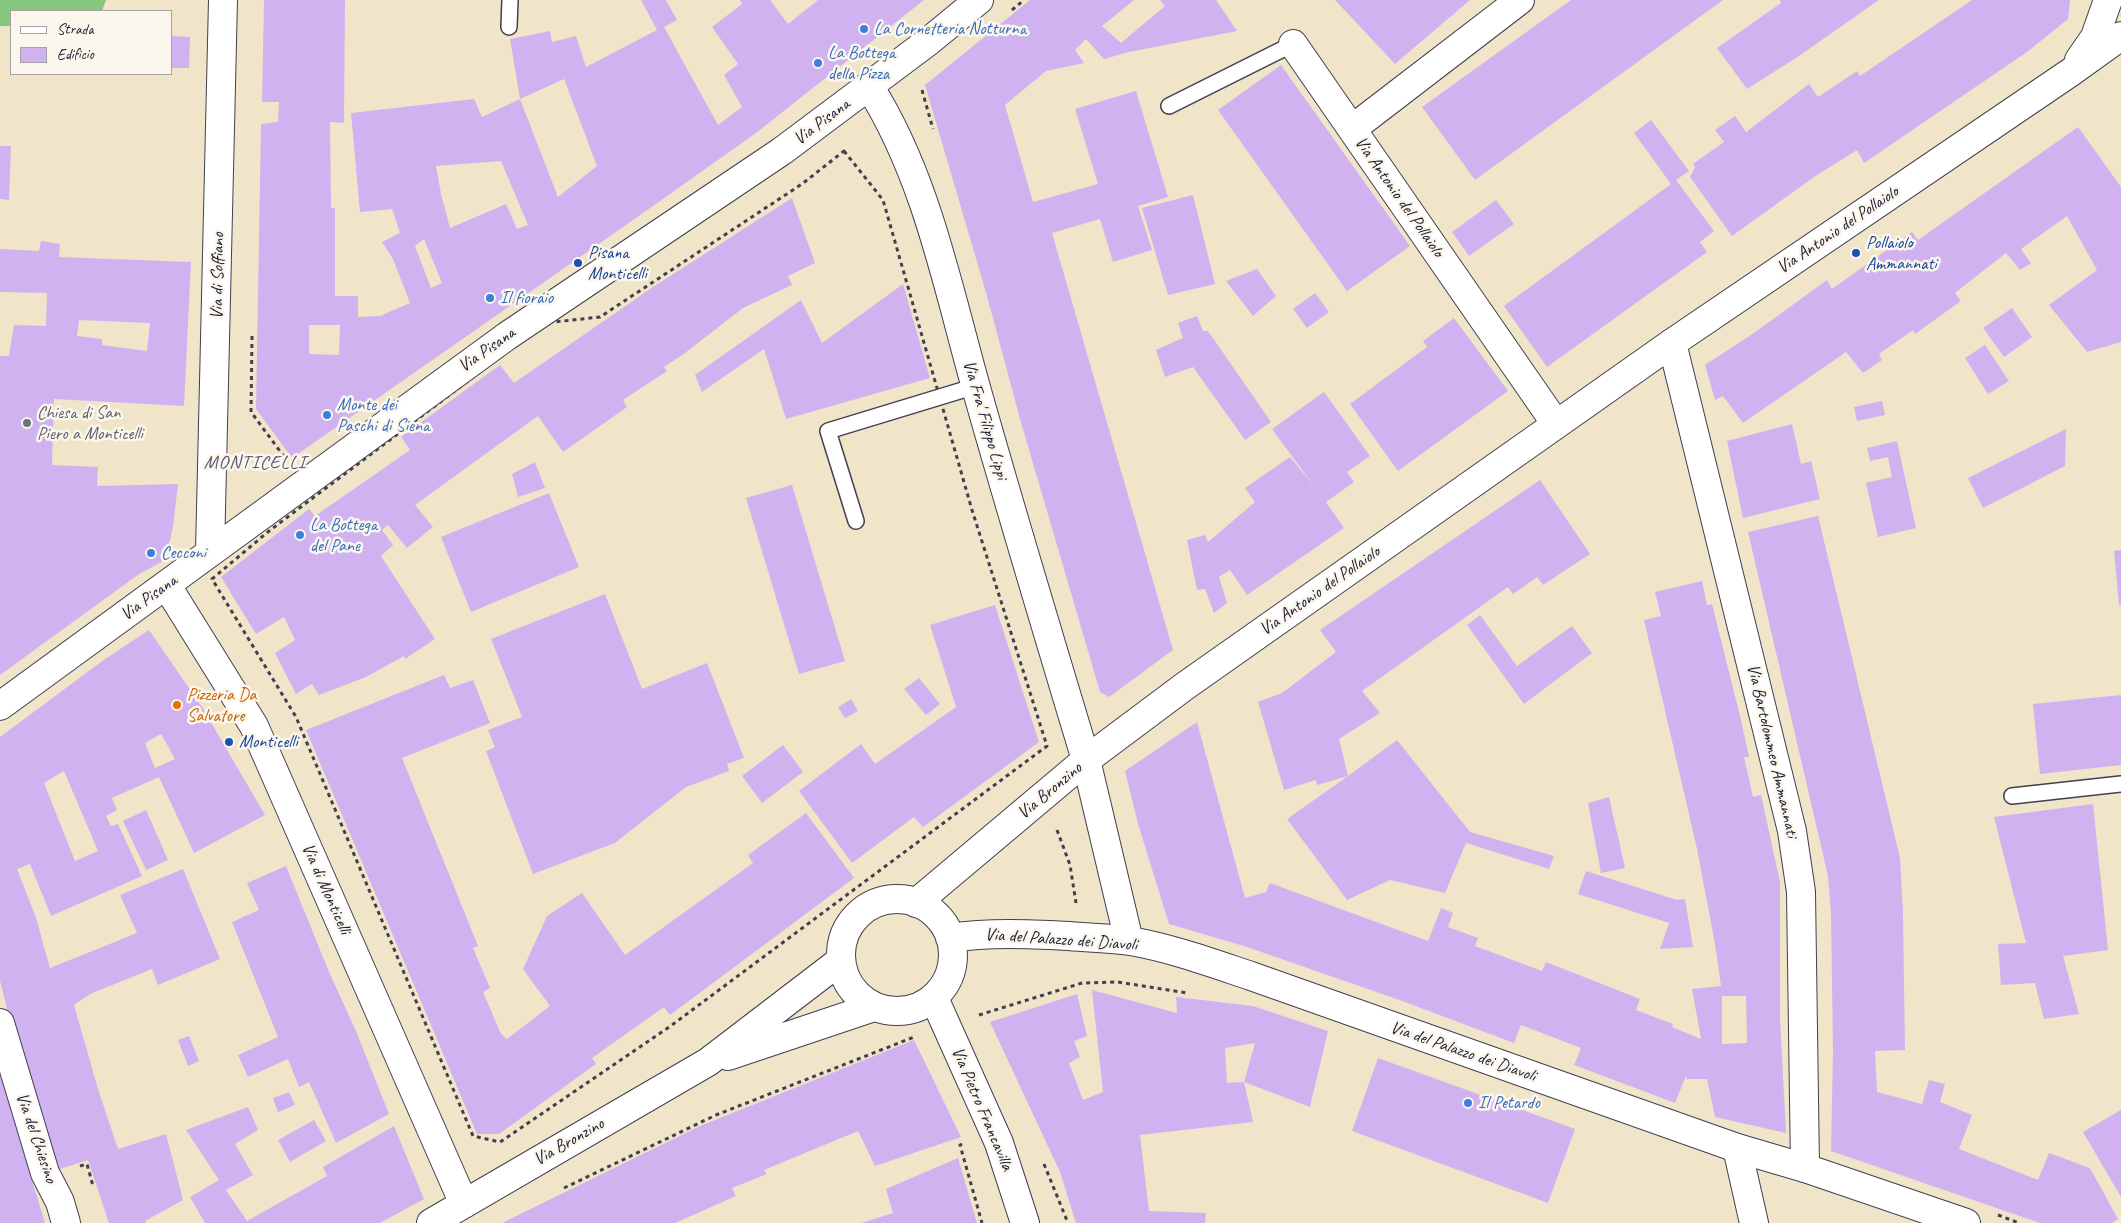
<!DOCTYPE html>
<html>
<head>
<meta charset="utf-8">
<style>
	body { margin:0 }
	#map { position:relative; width:2121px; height:1223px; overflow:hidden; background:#f0e5c8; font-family:Caveat,sans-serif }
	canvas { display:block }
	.legend { position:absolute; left:10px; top:10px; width:162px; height:65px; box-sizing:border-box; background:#fbf7ec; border:1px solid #a4a2a5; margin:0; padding:6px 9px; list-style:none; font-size:15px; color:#22223b }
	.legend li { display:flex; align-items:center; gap:10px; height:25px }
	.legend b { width:25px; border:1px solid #a4a2a5 }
</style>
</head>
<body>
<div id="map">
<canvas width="2121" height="1223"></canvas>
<ul class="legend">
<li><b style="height:6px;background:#fff"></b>Strada</li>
<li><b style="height:14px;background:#d1b2f1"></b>Edificio</li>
</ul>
</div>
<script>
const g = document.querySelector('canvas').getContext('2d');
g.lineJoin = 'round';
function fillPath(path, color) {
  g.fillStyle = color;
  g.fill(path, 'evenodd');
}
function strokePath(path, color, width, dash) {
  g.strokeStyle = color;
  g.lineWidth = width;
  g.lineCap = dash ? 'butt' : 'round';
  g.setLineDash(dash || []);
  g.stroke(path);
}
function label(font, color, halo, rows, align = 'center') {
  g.font = font + ' Caveat,sans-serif';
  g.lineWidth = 5;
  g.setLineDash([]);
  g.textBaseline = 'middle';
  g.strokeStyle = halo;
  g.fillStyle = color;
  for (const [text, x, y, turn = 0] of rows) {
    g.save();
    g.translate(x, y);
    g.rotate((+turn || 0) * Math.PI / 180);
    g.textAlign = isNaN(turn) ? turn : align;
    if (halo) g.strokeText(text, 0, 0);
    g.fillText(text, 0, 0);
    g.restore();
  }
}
fillPath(new Path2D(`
	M 0,0 L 106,0 L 102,11 L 11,11 L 11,26 L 0,26 Z`), '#86c67e');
fillPath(new Path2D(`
	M 264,0 L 345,0 L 344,123 L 330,122 L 331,208 L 335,208 L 335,296 L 358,296 L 358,317 L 380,316 L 410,303 L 393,259 L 382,242 L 400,233 L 392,209 L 360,212 L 351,113 L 474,99 L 482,117 L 520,99 L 558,197 L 597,166 L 564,79 L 520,99 L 510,39 L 550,31 L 552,42 L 576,36 L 586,67 L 657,30 L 641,0 L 666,0 L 677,20 L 664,27 L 718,125 L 742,107 L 724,75 L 738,64 L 712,27 L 742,4 L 740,0 L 770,0 L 788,24 L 818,0 L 924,0 L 756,133 L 636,218 L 292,458 L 256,409 L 261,124 L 278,122 L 279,102 L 262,102 ZM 501,161 L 528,225 L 517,229 L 506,204 L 450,228 L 441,194 L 436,166 ZM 424,239 L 442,283 L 431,288 L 415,246 ZM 309,325 L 340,325 L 339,355 L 309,354 Z
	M 1030,0 L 1134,0 L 1102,26 L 1121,43 L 1165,6 L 1160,0 L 1216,0 L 1237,31 L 1129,52 L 1104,59 L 1086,39 L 1075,50 L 1084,63 L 1046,71 L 1005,105 L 1033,202 L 1098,184 L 1075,109 L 1136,91 L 1168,197 L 1138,206 L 1152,250 L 1113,262 L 1100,219 L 1052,233 L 1173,650 L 1109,697 L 1100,692 L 1020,419 L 987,296 L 925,85 Z
	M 1335,0 L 1470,0 L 1395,64 Z
	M 1571,0 L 1723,0 L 1475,180 L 1422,107 Z
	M 1780,0 L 1879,0 L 1796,58 L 1747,89 L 1717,48 L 1781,3 Z
	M 1972,0 L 2070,0 L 2068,19 L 2027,52 L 1864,163 L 1857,150 L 1814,177 L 1732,236 L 1690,177 L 1695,167 L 1693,164 L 1724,142 L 1715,130 L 1735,116 L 1746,132 L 1809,84 L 1818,97 L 1857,71 L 1860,76 Z
	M 171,36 L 190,37 L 189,68 L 171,68 Z
	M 1281,65 L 1410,246 L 1347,291 L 1218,110 Z
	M 1651,120 L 1689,171 L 1676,180 L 1714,231 L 1700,242 L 1707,252 L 1547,367 L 1504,306 L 1671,184 L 1634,133 Z
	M 2078,127 L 2121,187 L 2121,342 L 2087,352 L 2049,305 L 2097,270 L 2067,216 L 2021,249 L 2031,263 L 2020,270 L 2006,253 L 1955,293 L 1961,301 L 1915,334 L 1913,330 L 1879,354 L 1882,360 L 1863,373 L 1846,352 L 1743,423 L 1723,396 L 1715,400 L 1705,365 L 1754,333 L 1827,280 L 1832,289 L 1912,232 L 1918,240 Z
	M 0,146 L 11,146 L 9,200 L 0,199 Z
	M 1193,195 L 1215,284 L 1168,295 L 1142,208 Z
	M 792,198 L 815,263 L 788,276 L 792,285 L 743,308 L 685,353 L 664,367 L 667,371 L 623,400 L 627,407 L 563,452 L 538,416 L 415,505 L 433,527 L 407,548 L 388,525 L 382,530 L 393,545 L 381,556 L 435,639 L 405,659 L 404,656 L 366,677 L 319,695 L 312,684 L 296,694 L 275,653 L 295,640 L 284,617 L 256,634 L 221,577 L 309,509 L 315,516 L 410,450 L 401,437 L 500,365 L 514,383 L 653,287 Z
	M 1496,200 L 1514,224 L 1469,256 L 1452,232 Z
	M 41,241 L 60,244 L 59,257 L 191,262 L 184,406 L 54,399 L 52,465 L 98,467 L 97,486 L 178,484 L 173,527 L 165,560 L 139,574 L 0,675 L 0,356 L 9,356 L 14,325 L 46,326 L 47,293 L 0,292 L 0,249 L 39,251 ZM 79,320 L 150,323 L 147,351 L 102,345 L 102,339 L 77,336 Z
	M 1257,269 L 1276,296 L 1253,316 L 1226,281 Z
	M 903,284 L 930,378 L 786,419 L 764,349 L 702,392 L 695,375 L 801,300 L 822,343 Z
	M 1315,293 L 1329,312 L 1307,328 L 1293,309 Z
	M 2012,308 L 2032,337 L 2004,357 L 1983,328 Z
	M 1197,316 L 1203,331 L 1208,331 L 1271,422 L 1245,440 L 1193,367 L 1165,377 L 1156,350 L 1183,338 L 1178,323 Z
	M 1454,318 L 1508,391 L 1398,471 L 1350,404 L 1427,347 L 1423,341 Z
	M 1985,345 L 2009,381 L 1988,394 L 1965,358 Z
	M 1324,392 L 1370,456 L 1347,472 L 1354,482 L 1326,502 L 1344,528 L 1247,595 L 1230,570 L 1219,577 L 1227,603 L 1214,613 L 1205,589 L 1197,590 L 1187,540 L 1205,535 L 1208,542 L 1255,502 L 1245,488 L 1290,457 L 1314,486 L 1272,429 Z
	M 1882,401 L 1885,415 L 1857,421 L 1854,407 Z
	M 1792,424 L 1801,464 L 1811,461 L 1820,499 L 1743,518 L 1727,441 Z
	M 2066,429 L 2065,466 L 1983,508 L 1968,478 Z
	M 1897,441 L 1916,528 L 1878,537 L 1866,483 L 1892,477 L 1888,457 L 1870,461 L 1867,448 Z
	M 535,462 L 545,488 L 518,497 L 512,474 Z
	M 1540,480 L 1590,554 L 1543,585 L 1537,577 L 1513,594 L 1508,587 L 1362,691 L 1380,713 L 1339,739 L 1348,776 L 1397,740 L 1470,832 L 1554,856 L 1549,869 L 1466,843 L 1445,893 L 1390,880 L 1347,900 L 1287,819 L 1348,776 L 1317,785 L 1316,780 L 1284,790 L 1258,702 L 1282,693 L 1336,652 L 1320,630 Z
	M 792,485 L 845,661 L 799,674 L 746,498 Z
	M 549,493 L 579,567 L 471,612 L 441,537 Z
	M 1818,516 L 1900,858 L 1903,912 L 1905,1050 L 1875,1051 L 1877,1092 L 1922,1104 L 1929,1080 L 1945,1084 L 1940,1102 L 1972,1115 L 1959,1149 L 2038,1180 L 2049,1153 L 2090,1168 L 2118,1219 L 2112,1223 L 2040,1223 L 1831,1151 L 1833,1051 L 1831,914 L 1828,876 L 1748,532 Z
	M 2121,550 L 2121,605 L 2119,605 L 2114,551 Z
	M 1702,581 L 1707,605 L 1712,604 L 1741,720 L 1749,757 L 1744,757 L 1753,797 L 1761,795 L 1780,882 L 1780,1018 L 1786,1133 L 1715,1117 L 1707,1079 L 1687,1079 L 1686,1076 L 1675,1103 L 1574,1065 L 1581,1048 L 1521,1025 L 1514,1043 L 1405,1002 L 1247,947 L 1169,924 L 1138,824 L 1125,771 L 1197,722 L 1245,898 L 1266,892 L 1270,883 L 1428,941 L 1441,908 L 1453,913 L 1448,927 L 1478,938 L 1475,946 L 1542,971 L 1546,962 L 1640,999 L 1636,1010 L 1673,1024 L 1672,1027 L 1701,1039 L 1692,989 L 1721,986 L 1715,944 L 1697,849 L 1644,620 L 1661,616 L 1655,592 ZM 1722,996 L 1746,996 L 1747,1043 L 1722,1044 Z
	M 605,594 L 642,689 L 707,663 L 744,758 L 727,764 L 729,771 L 686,787 L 615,843 L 533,874 L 486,751 L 495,747 L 488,730 L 522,717 L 491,639 Z
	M 995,605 L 1039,742 L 923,827 L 914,817 L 852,863 L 799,791 L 861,744 L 875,764 L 956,707 L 930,625 Z
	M 1480,615 L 1517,666 L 1572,626 L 1592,653 L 1524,704 L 1467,625 Z
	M 149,630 L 202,707 L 265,815 L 194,853 L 159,777 L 112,798 L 117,810 L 106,816 L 111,826 L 118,824 L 142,876 L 51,916 L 30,864 L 17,869 L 36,918 L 50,968 L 137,933 L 120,895 L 183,869 L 220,959 L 158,985 L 152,969 L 90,994 L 74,1005 L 98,1089 L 118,1149 L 166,1134 L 183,1200 L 145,1221 L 146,1223 L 109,1223 L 88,1160 L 57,1170 L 11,1024 L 0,981 L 0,737 L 105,659 ZM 161,734 L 175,759 L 155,768 L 145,743 ZM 64,771 L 98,851 L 75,861 L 44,783 Z
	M 444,675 L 450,688 L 473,680 L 490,723 L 402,758 L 478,946 L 473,948 L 490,988 L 483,992 L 501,1034 L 507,1039 L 550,1006 L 523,969 L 547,916 L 582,893 L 625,955 L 753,863 L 748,855 L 806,813 L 854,878 L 670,1015 L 664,1007 L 592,1058 L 596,1064 L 499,1134 L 477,1134 L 306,730 Z
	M 919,678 L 940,704 L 926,715 L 904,689 Z
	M 2121,695 L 2121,765 L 2040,774 L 2033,704 Z
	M 851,699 L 858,711 L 845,718 L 838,707 Z
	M 783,745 L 803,772 L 762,803 L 742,776 Z
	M 1609,797 L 1625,868 L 1601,873 L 1588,803 Z
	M 2093,804 L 2108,950 L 2063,956 L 2079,1014 L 2044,1019 L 2035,983 L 2001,985 L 1998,944 L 2026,943 L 1994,817 Z
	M 146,810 L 168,860 L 146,870 L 123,821 Z
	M 286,866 L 329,972 L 356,1031 L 389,1114 L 336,1143 L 309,1082 L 299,1087 L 288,1059 L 248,1077 L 238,1055 L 278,1037 L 232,922 L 259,910 L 247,883 Z
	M 1586,871 L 1677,900 L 1685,899 L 1693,947 L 1660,949 L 1669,923 L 1578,894 Z
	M 1092,990 L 1177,1013 L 1176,997 L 1253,1006 L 1328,1031 L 1310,1107 L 1244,1082 L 1255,1043 L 1225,1048 L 1227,1083 L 1244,1082 L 1253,1122 L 1140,1135 L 1149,1211 L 1206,1213 L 1205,1223 L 1076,1223 L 1060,1172 L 990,1022 L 1077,994 L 1087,1036 L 1074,1041 L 1080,1057 L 1069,1063 L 1083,1100 L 1103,1092 Z
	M 189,1036 L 199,1061 L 188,1066 L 178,1040 Z
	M 914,1040 L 961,1137 L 875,1166 L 858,1131 L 764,1170 L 767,1174 L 732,1188 L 736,1196 L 675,1223 L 502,1223 L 700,1126 Z
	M 1378,1058 L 1575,1129 L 1548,1203 L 1352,1131 Z
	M 0,1069 L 16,1117 L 30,1174 L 45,1223 L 0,1223 Z
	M 289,1092 L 295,1105 L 278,1112 L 273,1098 Z
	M 248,1107 L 258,1130 L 235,1144 L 253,1175 L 226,1190 L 247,1221 L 327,1176 L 323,1167 L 394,1126 L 424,1199 L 380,1223 L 205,1223 L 190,1197 L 219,1180 L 186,1130 Z
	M 2121,1110 L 2121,1197 L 2083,1132 Z
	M 314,1120 L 326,1141 L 290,1162 L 278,1140 Z
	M 958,1158 L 977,1223 L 861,1223 L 893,1213 L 886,1189 Z`), '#d1b2f1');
const service = new Path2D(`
	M 509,27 L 510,0
	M 1169,106 L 1293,44
	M 856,521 L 828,431 L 976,386
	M 2012,796 L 2121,784`);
const minor = new Path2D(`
	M 1293,44 L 1556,424
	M 869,86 C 927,177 948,289 977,391 C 1012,515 1049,637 1086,760
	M 1352,129 L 1520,0
	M 1672,343 L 1792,831 L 1801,892 L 1805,1168
	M 0,1023 L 45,1173 L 60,1202 L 66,1223
	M 1737,1148 L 1754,1223`);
const tertiary = new Path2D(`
	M 2079,60 L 2095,37 L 2108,0
	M 210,552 L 223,0
	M 167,586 L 254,726 L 464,1204
	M 0,706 L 507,336 L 782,151 L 929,41 L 979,0
	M 1086,760 L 1129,941
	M841 955a56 56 0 1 1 112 0a56 56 0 1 1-112 0Z
	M 916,903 L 1086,760 L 1185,686 L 1672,343 L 2071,72 L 2121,36
	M 950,938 C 990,932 1029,934 1069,936 C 1089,938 1110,938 1130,941 C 1171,948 1212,963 1251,976 L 1737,1148 L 1805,1168 L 1966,1223
	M 934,998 L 999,1143 L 1025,1223
	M 728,1056 L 874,1007
	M 431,1223 L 708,1062 L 840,961`);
strokePath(service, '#413f50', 18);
strokePath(minor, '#413f50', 30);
strokePath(tertiary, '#413f50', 30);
strokePath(new Path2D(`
	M 1012,10 L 1024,0
	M 922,90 L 933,129
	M 844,151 L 883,200 L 972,510 L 1047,746 L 672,1025 L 500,1142 L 473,1136 L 296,717 L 212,579 L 269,531 L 545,323 L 600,317 L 802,184 Z
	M 252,336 L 251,412 L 285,458
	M 1057,830 L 1070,865 L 1076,903
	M 979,1015 L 1082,983 L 1118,982 L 1187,993
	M 962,1144 L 960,1145 L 982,1223
	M 1044,1164 L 1068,1223
	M 80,1166 L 87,1164 L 93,1186
	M 564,1188 L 716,1115 L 914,1037
	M 1998,1215 L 2019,1223`), '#413f50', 3, [4, 4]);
strokePath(service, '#fff', 15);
strokePath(minor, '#fff', 28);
strokePath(tertiary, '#fff', 28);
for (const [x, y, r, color] of [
	[864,29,5,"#3f7fe0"],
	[818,63,5,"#3f7fe0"],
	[1856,253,5,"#1a4fb4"],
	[578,263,5,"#1a4fb4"],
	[490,298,5,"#3f7fe0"],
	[327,415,5,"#3f7fe0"],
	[27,423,5,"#6b7280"],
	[300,535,5,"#3f7fe0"],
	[151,553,5,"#3f7fe0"],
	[177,705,5,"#e8710a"],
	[229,742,5,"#1a4fb4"],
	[1468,1103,5,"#3f7fe0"]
]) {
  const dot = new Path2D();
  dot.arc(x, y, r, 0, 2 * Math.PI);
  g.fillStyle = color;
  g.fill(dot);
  strokePath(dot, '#fbf7ec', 2);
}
label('18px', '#366cbe', '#fbf7ec', [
	["La Cornetteria Notturna",874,29],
	["La Bottega",828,53],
	["della Pizza",828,74],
	["Il fioraio",500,298],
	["Monte dei",337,405],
	["Paschi di Siena",337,426],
	["La Bottega",310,525],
	["del Pane",310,546],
	["Cecconi",161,553],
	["Il Petardo",1478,1103]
], 'left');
label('18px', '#22223b', '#fbf7ec', [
	["Via Pisana",822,122,-37],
	["Via Antonio del Pollaiolo",1399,197,55],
	["Via Antonio del Pollaiolo",1838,230,-34],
	["Via di Soffiano",218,276,-89],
	["Via Pisana",487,350,-35],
	["Via Fra' Filippo Lippi",985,420,74],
	["Via Antonio del Pollaiolo",1320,591,-35],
	["Via Pisana",149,598,-36],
	["Via Bartolommeo Ammannati",1772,751,77],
	["Via Bronzino",1050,791,-40],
	["Via di Monticelli",326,889,66],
	["Via del Palazzo dei Diavoli",1061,940,4],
	["Via del Palazzo dei Diavoli",1463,1052,19],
	["Via Pietro Francavilla",982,1109,67],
	["Via del Chiesino",36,1138,71],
	["Via Bronzino",569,1142,-30]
]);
label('18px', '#164399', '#fbf7ec', [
	["Pollaiolo",1866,243],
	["Ammannati",1866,264],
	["Pisana",588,253],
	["Monticelli",588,274],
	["Monticelli",239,742]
], 'left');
label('18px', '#5b616d', '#fbf7ec', [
	["Chiesa di San",37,413],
	["Piero a Monticelli",37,434]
], 'left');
label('18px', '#c56008', '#fbf7ec', [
	["Pizzeria Da",187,695],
	["Salvatore",187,716]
], 'left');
g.letterSpacing = '1px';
label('19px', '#5f547b', '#fbf7ec', [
	["MONTICELLI",255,463]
]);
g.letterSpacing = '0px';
</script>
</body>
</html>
